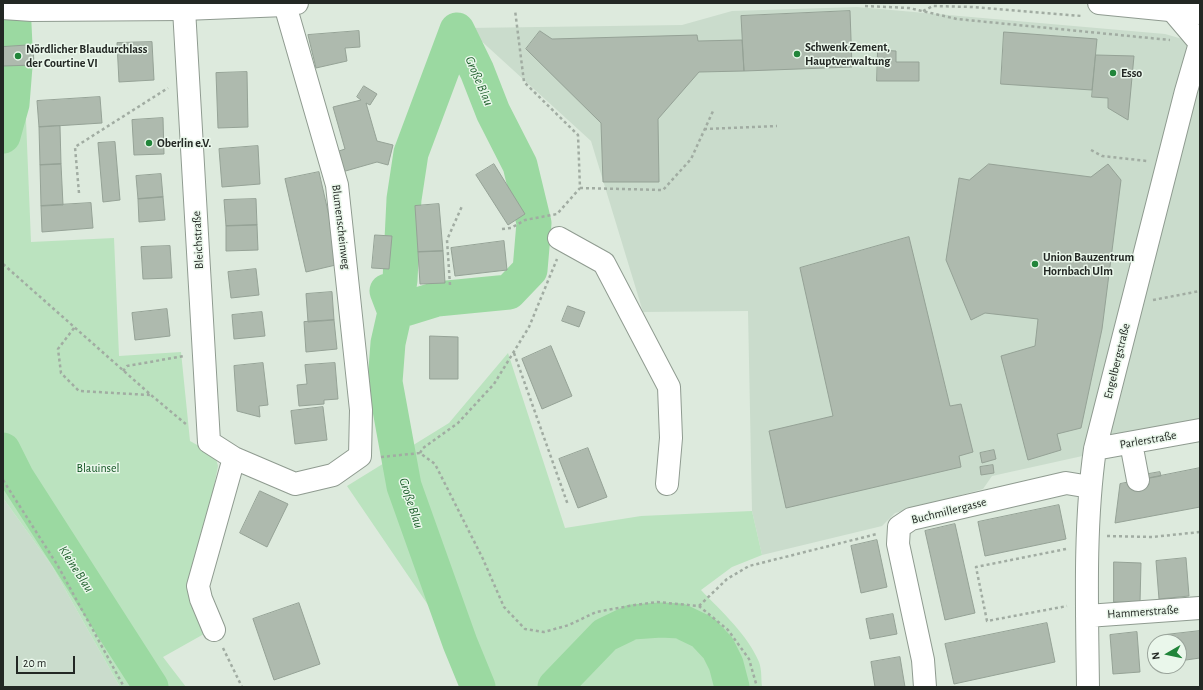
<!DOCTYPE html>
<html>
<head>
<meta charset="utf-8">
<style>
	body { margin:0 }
	#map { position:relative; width:1203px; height:690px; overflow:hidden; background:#ddeadd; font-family:"Alegreya Sans",sans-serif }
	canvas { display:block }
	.frame { position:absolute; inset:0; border:4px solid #232824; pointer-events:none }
	.north { position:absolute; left:1147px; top:634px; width:40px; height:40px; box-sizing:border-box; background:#eaf7eb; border:1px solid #9aa49b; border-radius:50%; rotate:261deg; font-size:11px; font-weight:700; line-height:16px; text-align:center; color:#232824 }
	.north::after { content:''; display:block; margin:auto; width:14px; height:18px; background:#21853a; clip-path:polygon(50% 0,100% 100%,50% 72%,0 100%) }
	.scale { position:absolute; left:16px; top:656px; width:59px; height:18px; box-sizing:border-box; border:2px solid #232824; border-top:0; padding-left:5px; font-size:12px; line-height:14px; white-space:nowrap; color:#232824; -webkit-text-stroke:3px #eaf7eb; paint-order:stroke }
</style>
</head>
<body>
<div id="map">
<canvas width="1203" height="690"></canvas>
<div class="frame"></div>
<div class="north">N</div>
<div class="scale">20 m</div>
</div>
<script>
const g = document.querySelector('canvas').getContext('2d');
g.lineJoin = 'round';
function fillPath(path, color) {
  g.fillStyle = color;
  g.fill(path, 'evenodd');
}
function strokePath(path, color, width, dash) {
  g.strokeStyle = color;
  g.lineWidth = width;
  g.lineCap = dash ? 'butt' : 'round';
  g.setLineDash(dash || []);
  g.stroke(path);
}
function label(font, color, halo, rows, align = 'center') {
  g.font = font + ' "Alegreya Sans",sans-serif';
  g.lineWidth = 3;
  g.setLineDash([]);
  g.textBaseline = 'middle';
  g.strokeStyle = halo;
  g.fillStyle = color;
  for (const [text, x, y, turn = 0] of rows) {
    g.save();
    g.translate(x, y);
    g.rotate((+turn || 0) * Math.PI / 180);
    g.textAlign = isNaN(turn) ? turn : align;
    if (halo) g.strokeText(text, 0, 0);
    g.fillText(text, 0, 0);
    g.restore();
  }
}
fillPath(new Path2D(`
	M 857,7 L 1165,34 L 1200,44 L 1200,430 L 992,476 L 983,489 L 895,513 L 882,526 L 762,555 L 752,511 L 748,311 L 643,312 L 591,141 L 467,28 L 682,25 L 732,11 Z
	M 3,498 L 52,566 L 120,687 L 3,687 Z`), '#cadccc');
fillPath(new Path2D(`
	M 3,71 L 24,71 L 31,242 L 114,238 L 119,356 L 181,352 L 190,441 L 215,455 L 218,466 L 193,592 L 211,630 L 163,657 L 186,687 L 120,687 L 52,566 L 3,498 Z
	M 508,353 L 565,528 L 641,516 L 752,511 L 762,555 L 732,567 L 701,590 C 722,612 747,634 759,662 C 762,670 761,679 762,687 L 484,687 L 347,486 L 449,423 Z`), '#bbe3bf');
strokePath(new Path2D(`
	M 13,3 L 15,46
	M 457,30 L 411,153 L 404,199 L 400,280 L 395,312 L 388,343 L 385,382 L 404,486 L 460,643 L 478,687
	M 3,136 L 12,104 L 15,66
	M 387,291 L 395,312 L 437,299 L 509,292 L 530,270 L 534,223 L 520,165 L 493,112 L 477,71 L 457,30
	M 3,450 L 17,478 L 151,687
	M 555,687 L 605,635 L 632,622 L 661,620 L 680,621 L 703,632 L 718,648 L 726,664 L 732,687`), '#9bd9a1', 35);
const building = new Path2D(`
	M 850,11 L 852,67 L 744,71 L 741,16 Z
	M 359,31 L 360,47 L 345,48 L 347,61 L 316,68 L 308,35 Z
	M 540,31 L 552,39 L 697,35 L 698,41 L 742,40 L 744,71 L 699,72 L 658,119 L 659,182 L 603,182 L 601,123 L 526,49 Z
	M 1004,32 L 1097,39 L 1092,90 L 1001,84 Z
	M 152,42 L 154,80 L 119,82 L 117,43 Z
	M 33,45 L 34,65 L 3,66 L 3,47 Z
	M 878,50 L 896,51 L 896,62 L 919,62 L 919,81 L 877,81 Z
	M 1096,55 L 1134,56 L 1128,120 L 1108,108 L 1108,98 L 1092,97 Z
	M 247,72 L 248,127 L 218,128 L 216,73 Z
	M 364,86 L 377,94 L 370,105 L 366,103 L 377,141 L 393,145 L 388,165 L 377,162 L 342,172 L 336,152 L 345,149 L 333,107 L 361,100 L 357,97 Z
	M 100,97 L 102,123 L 39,127 L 37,101 Z
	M 163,118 L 164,154 L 134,155 L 132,120 Z
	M 60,126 L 61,164 L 40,165 L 39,127 Z
	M 115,142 L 120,200 L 103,202 L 98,143 Z
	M 258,146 L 260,184 L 222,187 L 219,149 Z
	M 61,164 L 63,205 L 41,206 L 40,165 Z
	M 494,164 L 525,214 L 508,225 L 476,175 Z
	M 989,164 L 1091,177 L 1108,164 L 1121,180 L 1102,329 L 1081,428 L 1057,434 L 1061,450 L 1028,460 L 1001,356 L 1035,346 L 1038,319 L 985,313 L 971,320 L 946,260 L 959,178 L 969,180 Z
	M 319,172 L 340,264 L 306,272 L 285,179 Z
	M 161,174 L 163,197 L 138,199 L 136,176 Z
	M 163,197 L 165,220 L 139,222 L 138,199 Z
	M 256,199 L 257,225 L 226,226 L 224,200 Z
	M 91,203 L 93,228 L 42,232 L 41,206 Z
	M 439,204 L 443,251 L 418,252 L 415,206 Z
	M 257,225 L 258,250 L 226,251 L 226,226 Z
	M 375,235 L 392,236 L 389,269 L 372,268 Z
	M 909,237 L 950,406 L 961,404 L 973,452 L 959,456 L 961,467 L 786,508 L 769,431 L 833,416 L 800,268 Z
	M 504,241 L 507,270 L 455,276 L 451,248 Z
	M 170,246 L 172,278 L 143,279 L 141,247 Z
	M 443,251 L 445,283 L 420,284 L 418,252 Z
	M 256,269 L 259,295 L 231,298 L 228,272 Z
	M 332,292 L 334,320 L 308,322 L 306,294 Z
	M 568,306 L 585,312 L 579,327 L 562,321 Z
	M 167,309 L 170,336 L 135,340 L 132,313 Z
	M 262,312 L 265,336 L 234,339 L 232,315 Z
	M 334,320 L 337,349 L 306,352 L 304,322 Z
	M 430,336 L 458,337 L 458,379 L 430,379 Z
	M 551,346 L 572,396 L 542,409 L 522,359 Z
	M 263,363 L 268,405 L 259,406 L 260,417 L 237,411 L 234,366 Z
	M 335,363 L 338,399 L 324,400 L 324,404 L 299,406 L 297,385 L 307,384 L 305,365 Z
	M 323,407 L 327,440 L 295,444 L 291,411 Z
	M 588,448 L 607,497 L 578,508 L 559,459 Z
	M 994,450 L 996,459 L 982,463 L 980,453 Z
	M 993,465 L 994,473 L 981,475 L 980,467 Z
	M 1200,468 L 1200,507 L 1115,523 L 1120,484 Z
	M 1160,472 L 1161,476 L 1144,479 L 1143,475 Z
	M 260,491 L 288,504 L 267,547 L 240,533 Z
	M 1059,505 L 1066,539 L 985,556 L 978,522 Z
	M 955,524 L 975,613 L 945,620 L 925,531 Z
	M 877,540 L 887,587 L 861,593 L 851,546 Z
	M 1186,558 L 1189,596 L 1159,599 L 1156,561 Z
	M 1114,562 L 1141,563 L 1140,603 L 1114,602 Z
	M 299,603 L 320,664 L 274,680 L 253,619 Z
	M 893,614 L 897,634 L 870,639 L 866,619 Z
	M 1047,623 L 1055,662 L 954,684 L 945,644 Z
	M 1200,631 L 1200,658 L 1179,661 L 1179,642 L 1165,642 L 1165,635 Z
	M 1137,632 L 1140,672 L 1113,674 L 1110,635 Z
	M 900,657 L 905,687 L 875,687 L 871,662 Z`);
fillPath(building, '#aebaae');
strokePath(building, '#95a296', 1);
const minor = new Path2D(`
	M 184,9 L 209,442 L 234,458 L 295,484 L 333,475 L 360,456 L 361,410 L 337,185 L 285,5
	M 1172,10 L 1200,43
	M 559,238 L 604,263 L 669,387 L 671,438 L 667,484
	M 1131,443 L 1138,480
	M 1095,449 L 1200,430
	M 1087,616 L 1200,608
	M 214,630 L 201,599 L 198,586 L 234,458
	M 925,687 L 923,660 L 898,544 L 899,527 L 911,519 L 1066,483 L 1090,487
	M 1088,687 C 1087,609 1084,526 1095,449 L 1186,91 L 1200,43`);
const highway = new Path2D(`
	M 1099,3 L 1200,13
	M 3,8 L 32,10 L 184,9 L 285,5 L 297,3`);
strokePath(minor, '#8f9b90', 24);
strokePath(highway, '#8f9b90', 24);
strokePath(new Path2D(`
	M 865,6 L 909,8 L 957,19 L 1170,40
	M 923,11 L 933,6 L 972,7 L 1082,16
	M 704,129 L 777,126
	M 1091,150 L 1102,156 L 1147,161
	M 580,188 L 663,190 L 691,159 L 714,109
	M 79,193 L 75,147 L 168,88
	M 502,229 L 511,228 L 525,220 L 557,214 L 580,188 L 578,135 L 524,82 L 515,10
	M 3,264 L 151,395 L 187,425
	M 450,285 L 447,240 L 462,206
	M 1153,300 L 1200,291
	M 74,328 L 58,349 L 61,373 L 79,391 L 150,395
	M 514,353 L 568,505
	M 123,371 L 127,366 L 184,356
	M 420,453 L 423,448 L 458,423 L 494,384 L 529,327 L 557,259
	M 381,457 L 420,453 L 435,464 L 483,559 L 504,607 L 525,629 L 544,632 L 569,625 L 596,612 L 635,605 L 657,602 L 699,606 L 728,630 L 749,659 L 757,687
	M 3,480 L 58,566 L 124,687
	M 1107,536 L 1152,537 L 1200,532
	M 1066,549 L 976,567 L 987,621 L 1067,606
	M 699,606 L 727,579 L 749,566 L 877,534
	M 223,648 L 242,687`), '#a1aca2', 2.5, [3, 3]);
strokePath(minor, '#fff', 22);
strokePath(highway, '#fff', 22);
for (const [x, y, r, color] of [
	[797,54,4,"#21853a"],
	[18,56,4,"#21853a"],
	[1113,73,4,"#21853a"],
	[149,143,4,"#21853a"],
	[1035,264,4,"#21853a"]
]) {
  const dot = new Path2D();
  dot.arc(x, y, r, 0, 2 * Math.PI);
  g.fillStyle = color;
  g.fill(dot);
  strokePath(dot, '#eaf7eb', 1.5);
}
label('bold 12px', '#232824', '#eaf7eb', [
	["Schwenk Zement,",805,47],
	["Hauptverwaltung",805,61],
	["Nördlicher Blaudurchlass",26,49],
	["der Courtine VI",26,63],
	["Esso",1121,73],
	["Oberlin e.V.",157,143],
	["Union Bauzentrum",1043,257],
	["Hornbach Ulm",1043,271]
], 'left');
label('12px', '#232824', '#eaf7eb', [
	["Blumenscheinweg",341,227,83],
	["Bleichstraße",198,240,-93],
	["Engelbergstraße",1117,361,-76],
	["Parlerstraße",1148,440,-10],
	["Buchmillergasse",949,511,-14],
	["Hammerstraße",1143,612,-4]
]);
label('12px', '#115422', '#eaf7eb', [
	["Blauinsel",98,468]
]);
label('italic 13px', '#1c5d2a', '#eaf7eb', [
	["Große Blau",479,81,67],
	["Große Blau",411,503,72],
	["Kleine Blau",76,569,57]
]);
</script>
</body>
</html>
